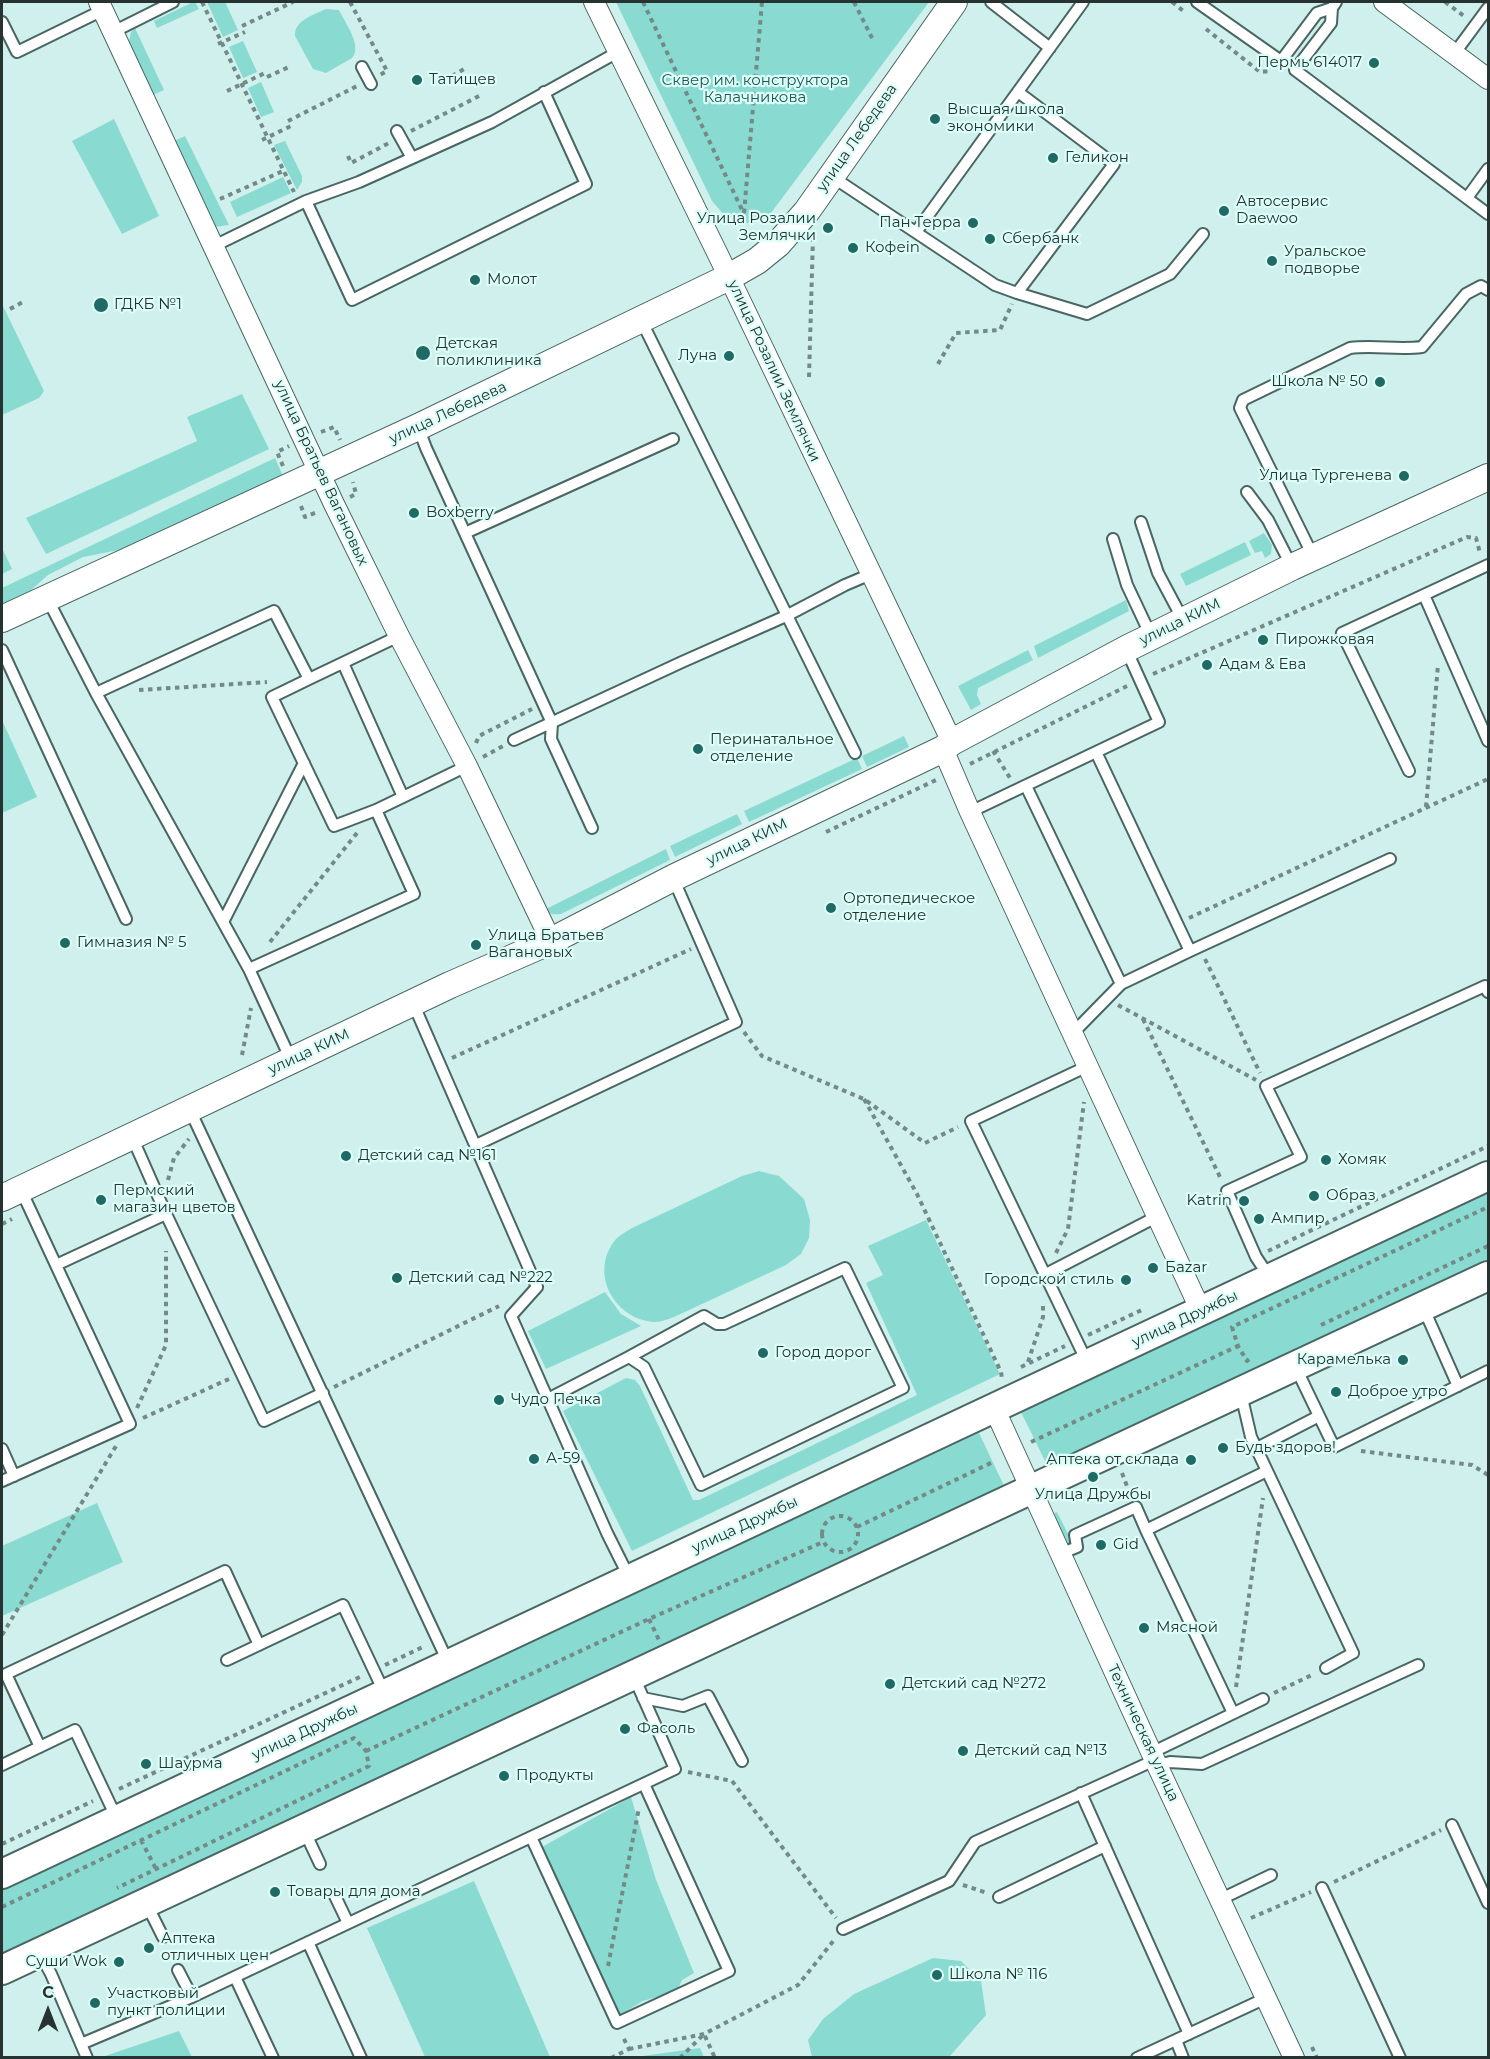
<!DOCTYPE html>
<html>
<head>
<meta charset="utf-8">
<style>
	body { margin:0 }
	#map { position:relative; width:1490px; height:2059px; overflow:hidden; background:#cff0ec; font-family:Montserrat,sans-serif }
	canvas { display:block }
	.frame { position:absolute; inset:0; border:3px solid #263331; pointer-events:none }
	.north { position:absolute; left:18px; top:1981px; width:60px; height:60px; -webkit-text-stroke:4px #dcfef9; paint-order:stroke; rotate:0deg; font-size:16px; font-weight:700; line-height:24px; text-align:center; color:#263331 }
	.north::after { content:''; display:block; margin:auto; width:21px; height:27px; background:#263331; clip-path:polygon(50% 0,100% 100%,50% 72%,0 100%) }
</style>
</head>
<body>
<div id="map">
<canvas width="1490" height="2059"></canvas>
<div class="frame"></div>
<div class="north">С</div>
</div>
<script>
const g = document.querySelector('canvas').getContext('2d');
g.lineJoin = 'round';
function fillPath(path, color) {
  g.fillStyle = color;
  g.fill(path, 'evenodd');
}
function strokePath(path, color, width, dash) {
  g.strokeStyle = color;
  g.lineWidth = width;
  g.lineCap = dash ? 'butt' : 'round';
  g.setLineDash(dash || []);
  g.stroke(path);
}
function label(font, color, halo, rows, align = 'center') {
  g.font = font + ' Montserrat,sans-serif';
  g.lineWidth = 4.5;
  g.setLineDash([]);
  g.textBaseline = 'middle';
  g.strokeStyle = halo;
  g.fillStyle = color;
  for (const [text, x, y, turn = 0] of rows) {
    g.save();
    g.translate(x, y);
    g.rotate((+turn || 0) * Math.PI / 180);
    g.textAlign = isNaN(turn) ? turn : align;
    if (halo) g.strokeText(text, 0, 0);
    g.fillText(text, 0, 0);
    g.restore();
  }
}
fillPath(new Path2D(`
	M 193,2 L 195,2 L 199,9 L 157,28 L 154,21 Z
	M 207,2 L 225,2 L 238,30 L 223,37 Z
	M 616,2 L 929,2 L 771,213 L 753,223 L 731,223 L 712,201 Z
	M 326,9 L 339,10 C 345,23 363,46 352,58 L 326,73 L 313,69 L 295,36 C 294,20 314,15 326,9 Z
	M 135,28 L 164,90 L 153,95 L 129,41 L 131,32 Z
	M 243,41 L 257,72 L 243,78 L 229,47 Z
	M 261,82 L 274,112 L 261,117 L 248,88 Z
	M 114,119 L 159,216 L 122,234 L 72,141 Z
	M 185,136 L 229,225 L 215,227 L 211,222 L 174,141 Z
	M 285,141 L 302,176 L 302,182 L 297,190 L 274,145 Z
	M 283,177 L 291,193 L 237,217 L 230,202 Z
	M 2,304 L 44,391 L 39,398 L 2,415 Z
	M 242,394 L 269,449 L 46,554 L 26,518 L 197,441 L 187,417 Z
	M 275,458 L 283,476 L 129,548 L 83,557 L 48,575 L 22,598 L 2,607 L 2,588 Z
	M 1264,533 L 1272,545 L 1271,554 L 1265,558 L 1262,551 L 1255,553 L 1249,541 Z
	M 1245,542 L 1251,555 L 1186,586 L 1180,574 Z
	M 2,548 L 12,569 L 2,574 Z
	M 1126,600 L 1129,611 L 1038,658 L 1034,646 Z
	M 1028,650 L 1033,660 L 978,688 L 977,695 L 981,704 L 971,710 L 958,686 Z
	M 2,720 L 37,797 L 2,813 Z
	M 904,736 L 909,747 L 867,767 L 862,756 Z
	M 857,758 L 862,769 L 749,822 L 744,811 Z
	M 737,814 L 742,824 L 675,857 L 670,846 Z
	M 666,849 L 670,860 L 561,914 C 554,914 549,916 546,909 Z
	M 759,1171 L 779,1176 L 804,1199 L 810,1220 L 809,1238 L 801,1254 L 786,1265 L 674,1317 C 668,1319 661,1322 655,1322 C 614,1320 588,1272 616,1239 C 620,1235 627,1231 632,1228 L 742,1176 Z
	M 1488,1190 L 1488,1261 L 1048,1467 L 1020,1410 Z
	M 926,1220 L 1000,1374 L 632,1551 L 563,1411 L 626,1378 L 635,1380 L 640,1386 L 693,1500 L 699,1500 L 917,1395 L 866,1283 L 883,1275 L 868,1246 Z
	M 605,1292 L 621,1314 L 641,1326 L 546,1369 L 528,1331 Z
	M 979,1433 L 1006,1490 L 2,1957 L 2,1887 Z
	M 97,1503 L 123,1562 L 2,1616 L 2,1546 Z
	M 1057,1512 L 1072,1542 L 1071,1544 L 1066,1545 L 1050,1515 Z
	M 631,1797 L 656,1880 L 694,1973 L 682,1980 L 677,1991 L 643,2001 L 618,2016 L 542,1847 Z
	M 474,1881 L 550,2057 L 425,2057 L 367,1928 Z
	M 933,1958 L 961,1961 L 981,1981 L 986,2015 L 949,2057 L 812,2057 L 808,2040 L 823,2019 L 854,1994 Z
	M 179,2031 L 192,2057 L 102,2057 Z
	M 700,2048 L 704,2057 L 634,2057 L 635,2057 Z`), '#89dbd2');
const service = new Path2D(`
	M 991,2 L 1050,48
	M 1197,2 L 1281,61 L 1317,13 L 1332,8
	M 1336,2 L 1332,8 L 1331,23 L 1295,70 L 1488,214
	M 2,22 L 17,52 L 103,10
	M 113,32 L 173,2
	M 1454,54 L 1488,8
	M 362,67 L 371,84
	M 397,131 L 412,158
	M 831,176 L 995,285 L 1017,293 L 1114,164 L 1018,92
	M 1467,198 L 1488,169
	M 306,201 L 352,300 L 586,184 L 544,92
	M 916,232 L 1083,2
	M 214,246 L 306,201 L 359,182 L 492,122 L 618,52
	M 1017,293 L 1087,314 L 1170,274 L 1203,234
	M 641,320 L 855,753
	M 418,427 L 426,448 L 552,723 L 551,739 L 592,828
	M 1247,492 L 1268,520 L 1292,567
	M 1141,522 L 1158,573 L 1183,620
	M 465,533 L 673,439
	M 1113,539 L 1127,585 L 1151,636
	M 1313,556 L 1240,408 L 1243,400 L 1350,348 C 1374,345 1397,350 1422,347 L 1466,294 L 1481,286 L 1488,290
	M 1424,595 L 1488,741
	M 47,598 L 96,693 L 274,611 L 309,679 L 399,636
	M 2,650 L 126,919
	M 343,663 L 403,797 L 467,766
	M 309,679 L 272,697 L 334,826 L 376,810
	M 96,693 L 249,969 L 291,1060
	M 514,740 L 682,662 L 786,616 L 845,585 L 871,574
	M 1409,771 L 1342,633 L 1488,565
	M 1026,786 L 1121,984
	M 970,812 L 1159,722 L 1126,649
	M 223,922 L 304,763
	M 1190,951 L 1390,859
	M 249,969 L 414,894 L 376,810 L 403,797
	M 413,1003 L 537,1287 L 511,1316 L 607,1533 L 630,1579
	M 1073,1033 L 1121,984 L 1190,951 L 1096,752
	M 189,1108 L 448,1662
	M 132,1137 L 166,1214
	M 476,1145 L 736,1022 L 673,878
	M 56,1265 L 166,1214 L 264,1421 L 323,1393
	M 1046,1274 L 1158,1216
	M 1270,1278 L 1256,1257 L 1227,1191 L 1301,1157 L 1266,1086 L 1485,986 L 1488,992
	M 1423,1307 L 1458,1386
	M 1088,1364 L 971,1121 L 1088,1066
	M 1295,1366 L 1334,1447 L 1488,1371
	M 1241,1394 L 1251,1437 L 1353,1653 L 1326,1668
	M 548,1399 L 629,1357 L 644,1367 L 701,1485 L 903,1388 L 845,1268 L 724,1324 L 717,1324 L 704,1316 L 629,1357
	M 1257,1448 L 1319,1416
	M 2,1449 L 14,1476
	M 2,1481 L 130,1424 L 21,1190
	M 1060,1554 L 1077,1547 L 1075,1535 L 1136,1507 L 1146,1530
	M 227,1660 L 343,1605 L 385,1694
	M 643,1698 L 683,1706 L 708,1696 L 742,1761
	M 1233,1713 L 1146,1530 L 1267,1471
	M 40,1747 L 6,1674 L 225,1571 L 259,1645
	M 1151,1753 L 1263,1699
	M 2,1765 L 75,1730 L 117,1819
	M 1157,1765 L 1170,1762 L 1202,1764 L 1418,1665
	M 1081,1793 L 1189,2034
	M 1452,1825 L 1488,1903
	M 304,1830 L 320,1864
	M 531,1837 L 617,2023 L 729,1971 L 644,1784
	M 1322,1888 L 1400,2058
	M 335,1896 L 348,1923
	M 999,1897 L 1105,1846
	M 1221,1899 L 1271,1875
	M 146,1903 L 163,1937
	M 843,1929 L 949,1881 L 975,1842 L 1155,1760
	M 308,1942 L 361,2058
	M 40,1954 L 51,1974 L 87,2058
	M 178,1970 L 192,1997
	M 235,1977 L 273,2058
	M 1176,2040 L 1183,2058
	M 81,2044 L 192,1997 L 675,1769 L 634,1677
	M 1137,2058 L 1266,1998`);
const minor = new Path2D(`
	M 99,2 L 334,504 L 399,636 L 467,766 L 551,941
	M 594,2 L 729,277 L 952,742
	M 1384,2 L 1488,79
	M 943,749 L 970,812 L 1201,1311
	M 994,1408 L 1157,1765 L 1294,2058`);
const tertiary = new Path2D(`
	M 2,619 L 418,427 L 729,277 L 757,261 L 778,244 L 807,211 L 954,2
	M 2,1198 L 450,985 L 551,941 L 673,878 L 943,749 L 952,742 L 1126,649 L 1292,567 L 1488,477`);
const secondary = new Path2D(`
	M 2,1874 L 1488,1176
	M 2,1970 L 1488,1276`);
strokePath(service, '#496663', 14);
strokePath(minor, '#496663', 22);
strokePath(tertiary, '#496663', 28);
strokePath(secondary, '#496663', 32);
strokePath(new Path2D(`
	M 202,2 L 294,192
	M 350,2 L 387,71 L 380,75
	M 643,2 L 744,214
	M 854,2 L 874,42
	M 1172,2 L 1186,13
	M 1445,2 L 1464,16
	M 242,26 L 293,2
	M 1206,29 L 1260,72 L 1271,71
	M 218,44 L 245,32
	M 452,76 L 466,68
	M 267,77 L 289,67
	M 227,91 L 265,73
	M 288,121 L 357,86
	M 411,131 L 479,96
	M 262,140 L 291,126
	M 348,156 L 351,163 L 389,143
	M 220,199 L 283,171
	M 744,213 L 762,2
	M 2,295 L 3,295
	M 10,309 L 23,302
	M 938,364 L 956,333 L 1000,330 L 1012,304
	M 809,377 L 813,237
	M 321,432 L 334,427 L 340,440
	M 283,466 L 277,452 L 289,446
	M 350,497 L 356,494 L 353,482
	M 301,506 L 305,517 L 317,512
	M 1153,674 L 1467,537 L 1476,538 L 1480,553
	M 139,690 L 267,682
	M 476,743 L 479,736 L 532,709
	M 993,751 L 1010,778
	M 483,757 L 503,746
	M 970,764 L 1127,686
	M 1426,807 L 1438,665
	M 826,832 L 936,780
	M 1189,918 L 1488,779
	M 270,942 L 357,833
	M 1205,959 L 1260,1073
	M 1118,1005 L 1256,1080
	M 1143,1019 L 1221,1179
	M 744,1032 L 762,1056 L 864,1099 L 925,1143 L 958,1127
	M 242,1055 L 251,1008
	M 452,1058 L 691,949
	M 864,1099 L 917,1194 L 1001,1372 L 1002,1379
	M 168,1180 L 174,1158 L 189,1139
	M 2,1224 L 12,1219
	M 1268,1251 L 1488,1146
	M 1056,1253 L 1068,1229 L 1084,1102
	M 1321,1325 L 1488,1246
	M 1088,1335 L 1144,1309
	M 1249,1359 L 1247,1361 L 1238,1346 L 1232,1327 L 1488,1207
	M 1028,1362 L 1043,1317 L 1043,1306
	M 1021,1367 L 1065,1346
	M 334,1387 L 499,1306
	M 137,1408 L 166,1345 L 166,1251
	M 143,1418 L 229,1379
	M 1031,1442 L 1238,1346
	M 1361,1451 L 1472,1465 L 1488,1475
	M 1122,1473 L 1130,1494
	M822 1534a18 18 0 1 1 36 0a18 18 0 1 1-36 0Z
	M 857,1527 L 995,1461
	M 649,1619 L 659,1640
	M 2,1635 L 116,1446
	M 385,1665 L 425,1646
	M 1236,1687 L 1263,1498
	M 1274,1693 L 1314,1674
	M 366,1751 L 649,1619 L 823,1542
	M 688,1772 L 732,1781 L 836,1918
	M 119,1789 L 362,1676
	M 141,1840 L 156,1869
	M 2,1844 L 93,1801
	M 1334,1882 L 1441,1830
	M 963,1885 L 987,1893
	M 2,1907 L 354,1738 L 366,1751 L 369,1766 L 117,1888
	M 1251,1918 L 1311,1892
	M 608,1966 L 639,1808
	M 1312,2047 L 1317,2058
	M 629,2049 L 704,2034 L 798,1985 L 835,1939
	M 611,2058 L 629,2049 L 622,2035
	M 680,2058 L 704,2034 L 715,2058`), '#748a87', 4, [4.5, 4.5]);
strokePath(service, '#fff', 10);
strokePath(minor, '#fff', 20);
strokePath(tertiary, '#fff', 26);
strokePath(secondary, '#fff', 28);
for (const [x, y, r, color] of [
	[1374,63,6,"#1f6a64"],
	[417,80,6,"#1f6a64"],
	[935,119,6,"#1f6a64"],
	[1053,158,6,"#1f6a64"],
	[1224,211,6,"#1f6a64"],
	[973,223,6,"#1f6a64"],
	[828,228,6,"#1f6a64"],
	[990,239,6,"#1f6a64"],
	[853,248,6,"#1f6a64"],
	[1272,261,6,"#1f6a64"],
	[475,280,6,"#1f6a64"],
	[101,305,8,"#1f6a64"],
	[423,353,8,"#1f6a64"],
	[729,356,6,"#1f6a64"],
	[1380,382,6,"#1f6a64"],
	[1404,476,6,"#1f6a64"],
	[414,513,6,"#1f6a64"],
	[1263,640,6,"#1f6a64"],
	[1207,665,6,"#1f6a64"],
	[698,749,6,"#1f6a64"],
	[831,908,6,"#1f6a64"],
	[65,943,6,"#1f6a64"],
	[476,945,6,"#1f6a64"],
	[346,1156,6,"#1f6a64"],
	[1326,1160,6,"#1f6a64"],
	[1314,1196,6,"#1f6a64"],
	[101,1200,6,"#1f6a64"],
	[1244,1201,6,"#1f6a64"],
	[1259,1219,6,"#1f6a64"],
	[1153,1268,6,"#1f6a64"],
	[397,1278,6,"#1f6a64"],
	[1126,1280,6,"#1f6a64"],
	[763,1353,6,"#1f6a64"],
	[1403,1360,6,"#1f6a64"],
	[1336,1392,6,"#1f6a64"],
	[499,1400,6,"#1f6a64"],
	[1223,1448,6,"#1f6a64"],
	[534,1459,6,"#1f6a64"],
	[1191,1460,6,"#1f6a64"],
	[1093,1477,6,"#1f6a64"],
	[1101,1545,6,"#1f6a64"],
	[1144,1628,6,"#1f6a64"],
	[890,1684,6,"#1f6a64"],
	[625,1729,6,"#1f6a64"],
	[963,1751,6,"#1f6a64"],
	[146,1764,6,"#1f6a64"],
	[504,1776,6,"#1f6a64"],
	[275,1892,6,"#1f6a64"],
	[149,1948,6,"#1f6a64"],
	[119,1962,6,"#1f6a64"],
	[937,1975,6,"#1f6a64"],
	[95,2003,6,"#1f6a64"]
]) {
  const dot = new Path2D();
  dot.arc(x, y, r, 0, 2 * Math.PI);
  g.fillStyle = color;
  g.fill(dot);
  strokePath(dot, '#dcfef9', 2);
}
label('15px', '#263331', '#dcfef9', [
	["Пермь 614017",1362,63,"right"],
	["Татищев",429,80],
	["Высшая школа",947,110],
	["экономики",947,127],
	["Геликон",1065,158],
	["Автосервис",1236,202],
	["Daewoo",1236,219],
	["Улица Розалии",816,219,"right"],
	["Землячки",816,236,"right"],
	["Пан Терра",961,223,"right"],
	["Сбербанк",1002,239],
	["Кофеin",865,248],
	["Уральское",1284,252],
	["подворье",1284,269],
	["Молот",487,280],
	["ГДКБ №1",114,305],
	["Детская",436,344],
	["поликлиника",436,361],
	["Луна",717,356,"right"],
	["Школа № 50",1368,382,"right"],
	["Улица Тургенева",1392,476,"right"],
	["Boxberry",426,513],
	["Пирожковая",1275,640],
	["Адам & Ева",1219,665],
	["Перинатальное",710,740],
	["отделение",710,757],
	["Ортопедическое",843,899],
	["отделение",843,916],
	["Улица Братьев",488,936],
	["Вагановых",488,953],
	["Гимназия № 5",77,943],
	["Детский сад №161",358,1156],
	["Хомяк",1338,1160],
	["Пермский",113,1191],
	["магазин цветов",113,1208],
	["Образ",1326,1196],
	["Katrin",1232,1201,"right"],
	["Ампир",1271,1219],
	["Бazar",1165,1268],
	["Детский сад №222",409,1278],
	["Городской стиль",1114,1280,"right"],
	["Город дорог",775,1353],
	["Карамелька",1391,1360,"right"],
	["Доброе утро",1348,1392],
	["Чудо Печка",511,1400],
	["Будь здоров!",1235,1448],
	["А-59",546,1459],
	["Аптека от склада",1179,1460,"right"],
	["Улица Дружбы",1093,1495,"center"],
	["Gid",1113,1545],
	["Мясной",1156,1628],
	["Детский сад №272",902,1684],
	["Фасоль",637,1729],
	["Детский сад №13",975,1751],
	["Шаурма",158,1764],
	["Продукты",516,1776],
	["Товары для дома",287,1892],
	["Аптека",161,1939],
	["отличных цен",161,1956],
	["Суши Wok",107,1962,"right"],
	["Школа № 116",949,1975],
	["Участковый",107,1994],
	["пункт полиции",107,2011]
], 'left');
label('15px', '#205954', '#dcfef9', [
	["Сквер им. конструктора",755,81],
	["Калачникова",755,98]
]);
label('15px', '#263331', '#dcfef9', [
	["улица Лебедева",857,138,-55],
	["улица Розалии Землячки",774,371,65],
	["улица Лебедева",448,413,-25],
	["улица Братьев Вагановых",321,473,65],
	["улица КИМ",1180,622,-26],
	["улица КИМ",747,842,-26],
	["улица КИМ",309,1052,-25],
	["улица Дружбы",1185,1319,-25],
	["улица Дружбы",745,1525,-25],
	["улица Дружбы",305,1732,-25],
	["Техническая улица",1143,1733,65]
]);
</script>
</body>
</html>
